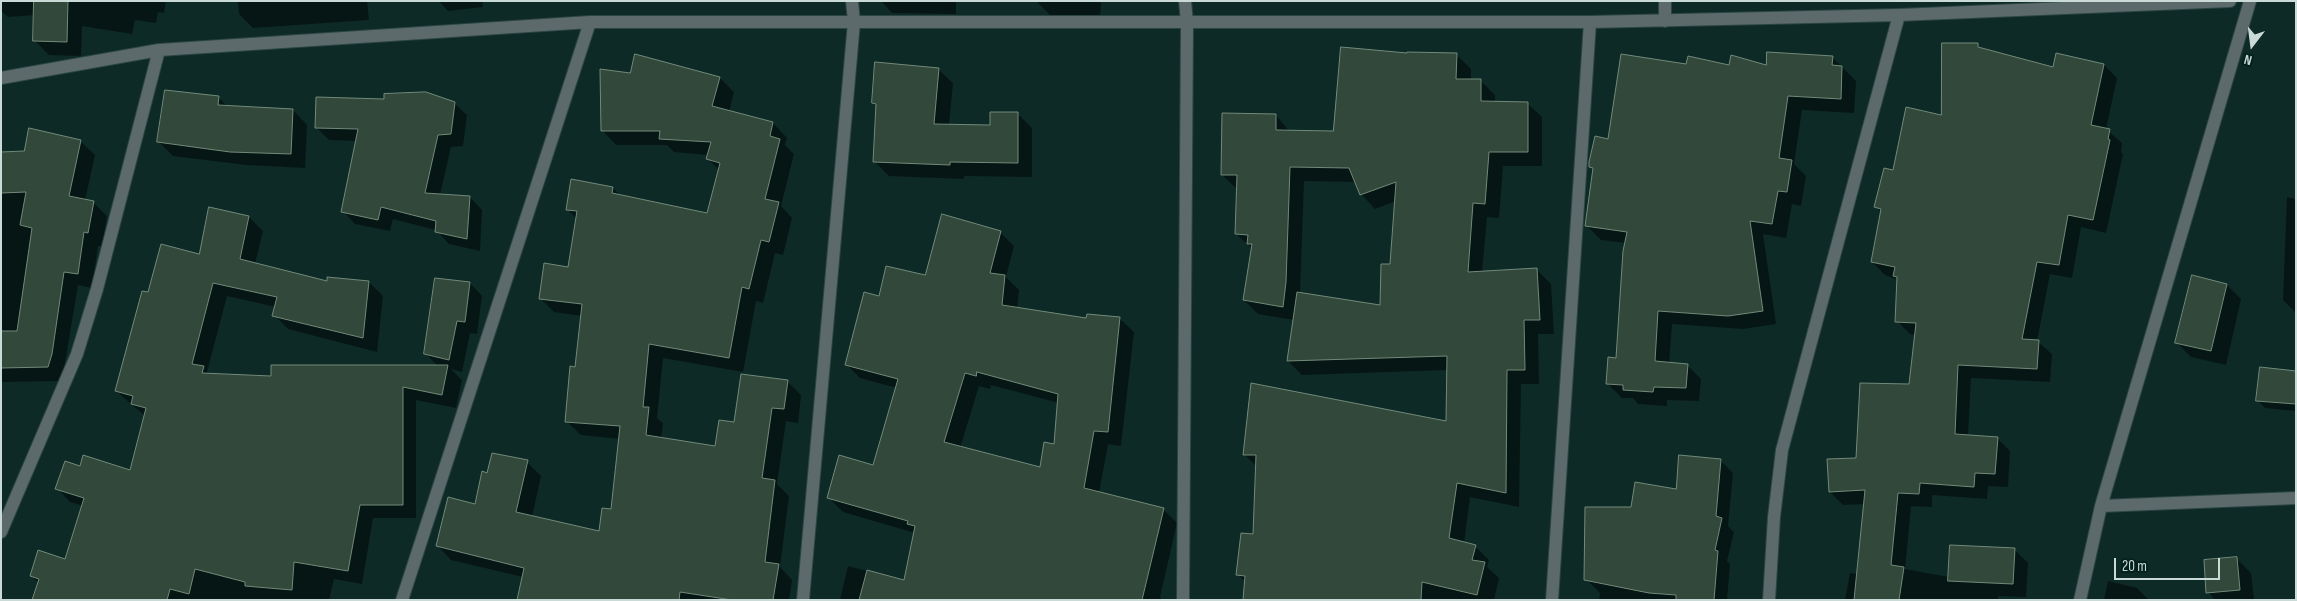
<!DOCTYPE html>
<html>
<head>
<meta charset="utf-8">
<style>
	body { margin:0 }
	#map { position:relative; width:2297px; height:601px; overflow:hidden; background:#0d2a27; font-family:"Sofia Sans Condensed",sans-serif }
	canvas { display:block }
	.frame { position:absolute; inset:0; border:2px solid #cadad7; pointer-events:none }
	.north { position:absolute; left:2227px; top:20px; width:50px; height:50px; -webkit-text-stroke:4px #03211d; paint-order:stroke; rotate:195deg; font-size:14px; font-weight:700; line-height:20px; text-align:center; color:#cadad7 }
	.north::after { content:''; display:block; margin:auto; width:18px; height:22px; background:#cadad7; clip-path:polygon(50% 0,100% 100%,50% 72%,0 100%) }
	.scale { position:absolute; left:2114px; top:558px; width:106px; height:22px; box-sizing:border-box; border:2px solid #cadad7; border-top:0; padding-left:6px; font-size:15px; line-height:18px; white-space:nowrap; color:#cadad7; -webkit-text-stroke:4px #03211d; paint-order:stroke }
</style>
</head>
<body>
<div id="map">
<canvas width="2297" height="601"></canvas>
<div class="frame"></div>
<div class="north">N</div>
<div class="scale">20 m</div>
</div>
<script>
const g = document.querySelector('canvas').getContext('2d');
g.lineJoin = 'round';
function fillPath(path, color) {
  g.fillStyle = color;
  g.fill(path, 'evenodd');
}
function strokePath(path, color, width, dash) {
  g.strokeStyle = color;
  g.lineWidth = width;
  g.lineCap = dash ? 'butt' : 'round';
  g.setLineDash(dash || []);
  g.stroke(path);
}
fillPath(new Path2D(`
	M 1,1 L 166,1 L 164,13 L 158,12 L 156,23 L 135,20 L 132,34 L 82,26 L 81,56 L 49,55 L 35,41 L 35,15 L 8,17 L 1,11 Z
	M 238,1 L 367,1 L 369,20 L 253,28 L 239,14 Z
	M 439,1 L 482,1 L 483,7 L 448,11 Z
	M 881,1 L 956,1 L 956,14 L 892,13 Z
	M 1036,1 L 1101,1 L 1100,21 L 1054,19 Z
	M 1977,45 L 1982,49 L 2054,69 L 2104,65 L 2117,78 L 2106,129 L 2122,143 L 2121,152 L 2123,154 L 2106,233 L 2081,227 L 2072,278 L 2050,274 L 2037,341 L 2052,354 L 2050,382 L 1971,378 L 1968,436 L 1997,438 L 2010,451 L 2008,487 L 1988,486 L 1987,499 L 1932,495 L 1932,507 L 1911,506 L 1905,569 L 1949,577 L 2015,550 L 2028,563 L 2026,597 L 1998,596 L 1998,600 L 1845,600 L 1850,573 L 1858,574 L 1865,504 L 1843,505 L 1830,492 L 1857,459 L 1910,386 L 1916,335 L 1910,334 L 1897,321 L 1898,280 L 1885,275 L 1872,262 L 1881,212 L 1876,207 L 1894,171 L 1942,116 Z
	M 1409,55 L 1457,55 L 1471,69 L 1471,81 L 1481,81 L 1495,95 L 1495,103 L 1527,103 L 1542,117 L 1542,166 L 1503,166 L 1499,218 L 1487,217 L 1482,272 L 1537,270 L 1551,284 L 1554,334 L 1538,334 L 1539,384 L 1521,384 L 1519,507 L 1470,497 L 1464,543 L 1475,546 L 1489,560 L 1487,567 L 1499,578 L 1494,600 L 1244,600 L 1246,582 L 1237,574 L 1254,536 L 1257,467 L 1244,454 L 1447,423 L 1448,370 L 1302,375 L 1288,361 L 1294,320 L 1258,314 L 1244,300 L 1252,248 L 1236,234 L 1237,189 L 1222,175 L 1276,115 L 1290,132 L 1334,132 ZM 1304,181 L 1356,182 L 1361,194 L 1375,209 L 1396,201 L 1391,266 L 1382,307 L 1300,294 Z
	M 1832,57 L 1856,81 L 1854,113 L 1802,110 L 1794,164 L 1806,176 L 1801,206 L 1792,204 L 1786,238 L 1763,234 L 1776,324 L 1743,329 L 1672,324 L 1669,364 L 1687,365 L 1701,379 L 1699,401 L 1667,400 L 1667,406 L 1638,404 L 1633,398 L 1622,398 L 1608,384 L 1618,359 L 1626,243 L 1601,240 L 1587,226 L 1594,170 L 1590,166 L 1609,141 L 1687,65 L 1767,66 Z
	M 938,69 L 953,83 L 949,125 L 992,126 L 1017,113 L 1032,128 L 1032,177 L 964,176 L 964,179 L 889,176 L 874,161 L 877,107 L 873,103 Z
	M 631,75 L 720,78 L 734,92 L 729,112 L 773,123 L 787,138 L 785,145 L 794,154 L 781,206 L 792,218 L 783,255 L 775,253 L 763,303 L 756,301 L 743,372 L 663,358 L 657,418 L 663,423 L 661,439 L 716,448 L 735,424 L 787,381 L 801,395 L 798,423 L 786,421 L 777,484 L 789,496 L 780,567 L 792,580 L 789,600 L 518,600 L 523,577 L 451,560 L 437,545 L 476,505 L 488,474 L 527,462 L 541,476 L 532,517 L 600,533 L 612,510 L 620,439 L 581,435 L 566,421 L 576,368 L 582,316 L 554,312 L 540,298 L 569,268 L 577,219 L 567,209 L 613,188 L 621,196 L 708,215 L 720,171 L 708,159 L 709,155 L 674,152 L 667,145 L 616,145 L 602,130 Z
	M 219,98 L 228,107 L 293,110 L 307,125 L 305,168 L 246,165 L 173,156 L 158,141 Z
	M 454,103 L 467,115 L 463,146 L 451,147 L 440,195 L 470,197 L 482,210 L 480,251 L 449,244 L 436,230 L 393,219 L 390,231 L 355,224 L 343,211 L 357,141 L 329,140 L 316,127 Z
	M 80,141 L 95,155 L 85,200 L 93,202 L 107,216 L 102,246 L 98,246 L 92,288 L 78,285 L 62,381 L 1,382 L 1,153 L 25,153 Z
	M 2287,197 L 2296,199 L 2296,313 L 2283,300 Z
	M 249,217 L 263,231 L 255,264 L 328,282 L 369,282 L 383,296 L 377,352 L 288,329 L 274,315 L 276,307 L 227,296 L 207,372 L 210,375 L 272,377 L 438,366 L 425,353 L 470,283 L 482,296 L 477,334 L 470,333 L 462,372 L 451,369 L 462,380 L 456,408 L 416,400 L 416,518 L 373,518 L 362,584 L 334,579 L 329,600 L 36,600 L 39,583 L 31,576 L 66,560 L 83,506 L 70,502 L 57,488 L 81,467 L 131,471 L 145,416 L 116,391 L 149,294 Z
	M 1000,232 L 1014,246 L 1006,277 L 1019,290 L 1017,308 L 1087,320 L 1119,318 L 1134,332 L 1121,446 L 1108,444 L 1099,493 L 1163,509 L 1177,523 L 1160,597 L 1162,600 L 840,600 L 848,566 L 905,581 L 915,533 L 843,512 L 829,498 L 874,467 L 897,388 L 860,378 L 846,364 L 880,297 L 926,277 ZM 991,385 L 1059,403 L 1055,445 L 1041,468 L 960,448 L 979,386 L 990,389 Z
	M 2227,285 L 2241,299 L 2226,365 L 2191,357 L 2176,342 Z
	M 2296,372 L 2296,411 L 2265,408 L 2257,400 Z
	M 1720,460 L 1733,473 L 1728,526 L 1734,532 L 1727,561 L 1730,564 L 1727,600 L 1599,600 L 1600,593 L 1586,579 L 1632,509 L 1677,491 Z
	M 2236,558 L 2251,573 L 2254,600 L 2215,600 L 2208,592 Z
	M 2108,581 L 2137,588 L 2149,600 L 2104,600 Z`), '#0007');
const building = new Path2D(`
	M 34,1 L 68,1 L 67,42 L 33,41 Z
	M 1942,43 L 1978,43 L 1978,47 L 2053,67 L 2056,53 L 2104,64 L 2091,125 L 2110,129 L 2108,139 L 2110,140 L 2093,220 L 2068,215 L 2059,265 L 2037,262 L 2022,339 L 2039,340 L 2037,369 L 1958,365 L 1955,434 L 1998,437 L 1995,474 L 1975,473 L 1974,487 L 1920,483 L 1919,494 L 1898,493 L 1891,565 L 1904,567 L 1899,600 L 1854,600 L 1865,490 L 1829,492 L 1827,459 L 1856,458 L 1860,383 L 1909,384 L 1916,323 L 1895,322 L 1897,277 L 1893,276 L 1895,267 L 1871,262 L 1881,209 L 1874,207 L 1884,168 L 1893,170 L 1906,107 L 1941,115 Z
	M 1341,47 L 1407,53 L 1407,52 L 1457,53 L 1456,79 L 1481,79 L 1481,101 L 1528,102 L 1528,152 L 1489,152 L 1485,204 L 1473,203 L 1468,272 L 1537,268 L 1540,320 L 1524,320 L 1525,370 L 1507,370 L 1506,493 L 1457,483 L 1449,538 L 1476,545 L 1472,560 L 1485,562 L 1477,595 L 1422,582 L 1421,600 L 1243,600 L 1245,576 L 1236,575 L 1241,533 L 1253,534 L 1256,455 L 1243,455 L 1251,383 L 1446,421 L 1447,356 L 1287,361 L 1297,292 L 1380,305 L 1381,264 L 1390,264 L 1396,182 L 1360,195 L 1349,168 L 1290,167 L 1286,282 L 1283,307 L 1243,300 L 1252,244 L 1247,244 L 1248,235 L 1235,234 L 1237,175 L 1221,175 L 1222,113 L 1276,114 L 1276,130 L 1333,131 Z
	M 1767,52 L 1833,56 L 1832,65 L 1842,66 L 1841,99 L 1788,96 L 1779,158 L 1792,160 L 1787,192 L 1778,191 L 1772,224 L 1750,221 L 1763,311 L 1728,316 L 1658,311 L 1655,361 L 1688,364 L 1686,388 L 1654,387 L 1653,392 L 1623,390 L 1623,385 L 1606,384 L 1608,357 L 1616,358 L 1623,251 L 1627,232 L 1585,226 L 1593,168 L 1589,167 L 1589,162 L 1595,136 L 1608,139 L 1621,54 L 1686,64 L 1688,56 L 1729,65 L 1731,55 L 1766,65 Z
	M 635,54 L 720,77 L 712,106 L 773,122 L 770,136 L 780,139 L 765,199 L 779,202 L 769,242 L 761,240 L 749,289 L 742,287 L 729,358 L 649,344 L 643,407 L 649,407 L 646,435 L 715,446 L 719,420 L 734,422 L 741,374 L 788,380 L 784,409 L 772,408 L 762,478 L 775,480 L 765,562 L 779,564 L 773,600 L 732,600 L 680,592 L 679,600 L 517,600 L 524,568 L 436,546 L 448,497 L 475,504 L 482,471 L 487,473 L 492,453 L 528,460 L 516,512 L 599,531 L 602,508 L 611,509 L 620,426 L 565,422 L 570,366 L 575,367 L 582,304 L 539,299 L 544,263 L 568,267 L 577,211 L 566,210 L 571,179 L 613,187 L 612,193 L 707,213 L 720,163 L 706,159 L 711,142 L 659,139 L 660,131 L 601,131 L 600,69 L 630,73 Z
	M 875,62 L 939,68 L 934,124 L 990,125 L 990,112 L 1018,112 L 1018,163 L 950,162 L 950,165 L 873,162 L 876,104 L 872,103 Z
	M 165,90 L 219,96 L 218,105 L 293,109 L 291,154 L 230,152 L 157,142 Z
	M 426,92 L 455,102 L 451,134 L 438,135 L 425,193 L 470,196 L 467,239 L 435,232 L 436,221 L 381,207 L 378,220 L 341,212 L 358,129 L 315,128 L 316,97 L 384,99 L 384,94 Z
	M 29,128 L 81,140 L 69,196 L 94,201 L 88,233 L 84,232 L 78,274 L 64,272 L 52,354 L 48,367 L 1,368 L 1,331 L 17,331 L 32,228 L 20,225 L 26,192 L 1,193 L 1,152 L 24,151 Z
	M 209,207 L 249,216 L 240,259 L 327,281 L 327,277 L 369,281 L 363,338 L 272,316 L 277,297 L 213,283 L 192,364 L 204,366 L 202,373 L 271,376 L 271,365 L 448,365 L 442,395 L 403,387 L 403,505 L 360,505 L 348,571 L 294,562 L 292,590 L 245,586 L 245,582 L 195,569 L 189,594 L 170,589 L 167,600 L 32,600 L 39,579 L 30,576 L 38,550 L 65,559 L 84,498 L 55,489 L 65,461 L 80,466 L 83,455 L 130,470 L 146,408 L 131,404 L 133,396 L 115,391 L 142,291 L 148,292 L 161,244 L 199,254 Z
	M 942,214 L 1001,231 L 990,273 L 1005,275 L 1002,305 L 1086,318 L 1087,314 L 1120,317 L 1108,432 L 1094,431 L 1084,488 L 1164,508 L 1142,600 L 859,600 L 867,570 L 904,580 L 915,526 L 907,524 L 908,521 L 827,498 L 839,455 L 873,465 L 898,379 L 845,365 L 864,292 L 879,296 L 886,266 L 925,275 ZM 977,372 L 1058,394 L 1054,444 L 1044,442 L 1040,467 L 944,442 L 965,373 L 976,376 Z
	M 2192,275 L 2227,284 L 2211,351 L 2175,343 Z
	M 435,278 L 470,282 L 465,322 L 457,321 L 449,360 L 424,354 Z
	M 2260,367 L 2296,371 L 2296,404 L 2256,401 Z
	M 1679,455 L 1721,459 L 1716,516 L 1722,518 L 1715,550 L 1718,551 L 1714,600 L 1676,600 L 1676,595 L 1649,593 L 1584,580 L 1585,507 L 1631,507 L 1635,482 L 1676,489 Z
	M 1950,545 L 2015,548 L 2013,584 L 1948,581 Z
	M 2237,557 L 2240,590 L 2206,593 L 2204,560 Z`);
fillPath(building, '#32483a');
strokePath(building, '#728a7a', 1);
const minor = new Path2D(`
	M 1665,1 L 1665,21
	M 1,78 L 159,50 L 590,22 L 1590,22 L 1899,15 L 2230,1
	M 2101,506 L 2296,498
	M 1,532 L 77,354 L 97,289 L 159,50
	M 402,600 L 590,22
	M 803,600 L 854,22 L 852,1
	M 1183,600 L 1187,23 L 1185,1
	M 1552,600 L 1590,22
	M 1769,600 L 1774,517 L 1782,450 L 1899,15
	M 2080,600 L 2101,506 L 2250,1`);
strokePath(minor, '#2b4643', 14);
strokePath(minor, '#5d6a6c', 12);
</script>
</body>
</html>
